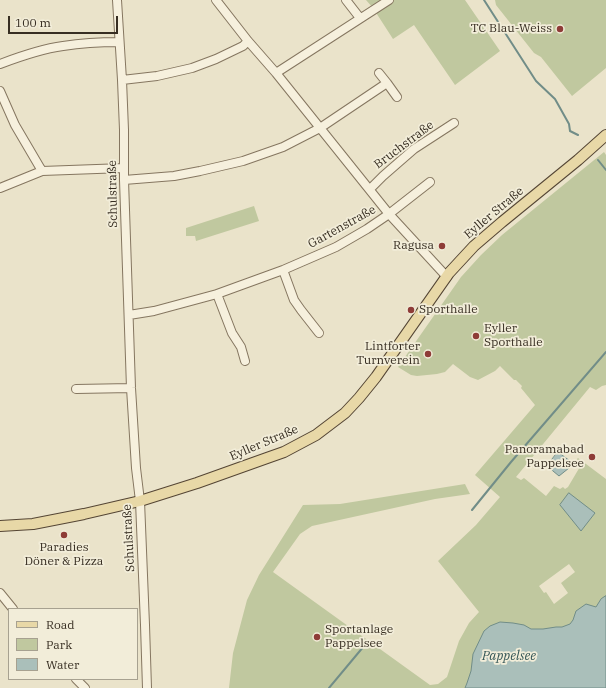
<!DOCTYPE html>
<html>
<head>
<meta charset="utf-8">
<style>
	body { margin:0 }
	#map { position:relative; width:606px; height:688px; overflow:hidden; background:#eae3ca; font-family:"IBM Plex Serif",serif }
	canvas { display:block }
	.legend { position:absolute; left:8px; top:608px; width:130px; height:72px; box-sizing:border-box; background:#f2edd9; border:1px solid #a7a190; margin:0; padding:5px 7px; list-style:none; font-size:12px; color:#372e22 }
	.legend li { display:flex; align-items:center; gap:8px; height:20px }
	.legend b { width:20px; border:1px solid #a7a190 }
	.scale { position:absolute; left:8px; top:16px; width:110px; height:18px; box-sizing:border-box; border:2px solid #372e22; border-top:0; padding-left:5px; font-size:12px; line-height:14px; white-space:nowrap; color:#372e22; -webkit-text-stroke:3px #f2edd9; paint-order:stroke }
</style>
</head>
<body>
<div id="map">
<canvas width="606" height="688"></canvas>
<ul class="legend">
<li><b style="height:5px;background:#e8d8a7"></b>Road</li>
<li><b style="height:11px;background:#c0c89f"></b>Park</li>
<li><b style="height:11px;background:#aabfba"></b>Water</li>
</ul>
<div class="scale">100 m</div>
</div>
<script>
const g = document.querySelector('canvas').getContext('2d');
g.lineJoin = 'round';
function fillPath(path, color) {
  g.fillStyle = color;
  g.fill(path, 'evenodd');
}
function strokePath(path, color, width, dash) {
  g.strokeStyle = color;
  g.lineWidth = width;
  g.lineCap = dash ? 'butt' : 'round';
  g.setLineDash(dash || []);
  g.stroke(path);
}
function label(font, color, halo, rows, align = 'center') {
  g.font = font + ' "IBM Plex Serif",serif';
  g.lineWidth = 3.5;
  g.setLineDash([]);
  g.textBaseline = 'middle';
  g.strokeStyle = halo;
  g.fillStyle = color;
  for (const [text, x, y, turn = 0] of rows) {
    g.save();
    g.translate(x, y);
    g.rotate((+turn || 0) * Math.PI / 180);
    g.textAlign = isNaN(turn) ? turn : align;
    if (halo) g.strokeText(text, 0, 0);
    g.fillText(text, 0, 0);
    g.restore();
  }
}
fillPath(new Path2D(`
	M 366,0 L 465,0 L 500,51 L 455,85 L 414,25 L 393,39 L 373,8 Z
	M 495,0 L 606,0 L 606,68 L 572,96 L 541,57 L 534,53 L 496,5 Z
	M 604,152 L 606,155 L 606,385 L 602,386 L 596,390 L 590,387 L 516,477 L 521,480 L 524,478 L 546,496 L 554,486 L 560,489 L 563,487 L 565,489 L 568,487 L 581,465 L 577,459 L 578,458 L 606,479 L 606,688 L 229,688 L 233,653 L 247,600 L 259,575 L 303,505 L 340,504 L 465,484 L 470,494 L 435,499 L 312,526 L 300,534 L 273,572 L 430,685 L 438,684 L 447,677 L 459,641 L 469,623 L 479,612 L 438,561 L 476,525 L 500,497 L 475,475 L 535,405 L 521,388 L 522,386 L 516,380 L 514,380 L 500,366 L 495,371 L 478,380 L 470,377 L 453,364 L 445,372 L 437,374 L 417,376 L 411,375 L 398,367 L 461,277 L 481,255 L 502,235 ZM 569,564 L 575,572 L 561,583 L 568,593 L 554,604 L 546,592 L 544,593 L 539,586 Z
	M 254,206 L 259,221 L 196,241 L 195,236 L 186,236 L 186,228 Z`), '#c0c89f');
const water = new Path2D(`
	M 558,452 L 574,464 L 559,476 L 547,466 Z
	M 569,493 L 595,513 L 581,531 L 560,505 Z
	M 606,596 L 606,688 L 465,688 L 467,683 L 471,671 L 473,654 L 484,631 L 490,626 L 500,622 L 513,623 L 524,625 L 531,629 L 543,629 L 556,627 L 562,627 L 570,624 L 573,620 L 576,611 L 586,604 L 596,607 L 601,599 Z`);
fillPath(water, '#aabfba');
strokePath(water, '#718d88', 1);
strokePath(new Path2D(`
	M 484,0 L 536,81 L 555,99 L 569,124 L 570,131 L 578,135
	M 598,160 L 606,170
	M 472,510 L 511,462 L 606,352
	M 329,688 L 364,646`), '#718d88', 2);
const minor = new Path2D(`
	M 117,0 L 122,80 L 124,130 L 124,180 L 131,388 L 136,468 L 140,501 L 145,625 L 147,688
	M 216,0 L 248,41 L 276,73 L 389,214 L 447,277
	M 346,0 L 360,18
	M 0,64 C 21,56 41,49 63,46 C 82,43 101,42 119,42
	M 276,73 L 389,0
	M 379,73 L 387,83
	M 122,80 L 157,76 L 192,68 L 216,59 L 243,46 L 248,41
	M 0,91 L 15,125 L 42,171
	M 124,180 L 174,176 L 200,171 L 243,161 L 283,147 L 320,128 L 387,83 L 397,97
	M 0,188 L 42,171 L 124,168
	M 370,189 L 383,176 L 414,149 L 454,123
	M 283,270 L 294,300 L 301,310 L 319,333
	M 217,294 L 232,333 L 241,347 L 245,361
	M 129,315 L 154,311 L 217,294 L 283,270 L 336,247 L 367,229 L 389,214 L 430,182
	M 76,389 L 131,388
	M 0,593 L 13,609
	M 76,679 L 85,688`);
const major = new Path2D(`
	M 0,526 L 33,524 L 84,514 L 140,501 L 197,483 L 267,458 L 284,452 L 316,435 L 345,413 L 359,398 L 376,377 L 449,273 L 474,246 L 502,222 L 578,160 L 606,135`);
strokePath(minor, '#857660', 10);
strokePath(major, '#544534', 12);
strokePath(minor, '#f6f0dd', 8);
strokePath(major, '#e8d8a7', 10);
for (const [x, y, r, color] of [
	[560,29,4,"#8e3c37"],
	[442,246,4,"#8e3c37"],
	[411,310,4,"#8e3c37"],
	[476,336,4,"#8e3c37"],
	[428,354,4,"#8e3c37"],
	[592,457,4,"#8e3c37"],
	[64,535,4,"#8e3c37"],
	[317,637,4,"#8e3c37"]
]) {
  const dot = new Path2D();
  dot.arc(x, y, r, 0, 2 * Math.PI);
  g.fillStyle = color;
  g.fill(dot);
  strokePath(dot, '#f2edd9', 1.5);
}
label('12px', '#372e22', '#f2edd9', [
	["TC Blau-Weiss",552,29],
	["Ragusa",434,246],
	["Sporthalle",419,310,"left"],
	["Eyller",484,329,"left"],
	["Sporthalle",484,343,"left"],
	["Lintforter",420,347],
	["Turnverein",420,361],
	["Panoramabad",584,450],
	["Pappelsee",584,464],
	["Paradies",64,548,"center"],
	["Döner & Pizza",64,562,"center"],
	["Sportanlage",325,630,"left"],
	["Pappelsee",325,644,"left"]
], 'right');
label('12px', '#372e22', '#f2edd9', [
	["Bruchstraße",404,145,-37],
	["Schulstraße",113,194,-91],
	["Eyller Straße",494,213,-40],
	["Gartenstraße",342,227,-29],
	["Eyller Straße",264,443,-23],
	["Schulstraße",129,538,-93]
]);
label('italic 13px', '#355', '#f2edd9', [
	["Pappelsee",509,656]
]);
</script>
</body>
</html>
